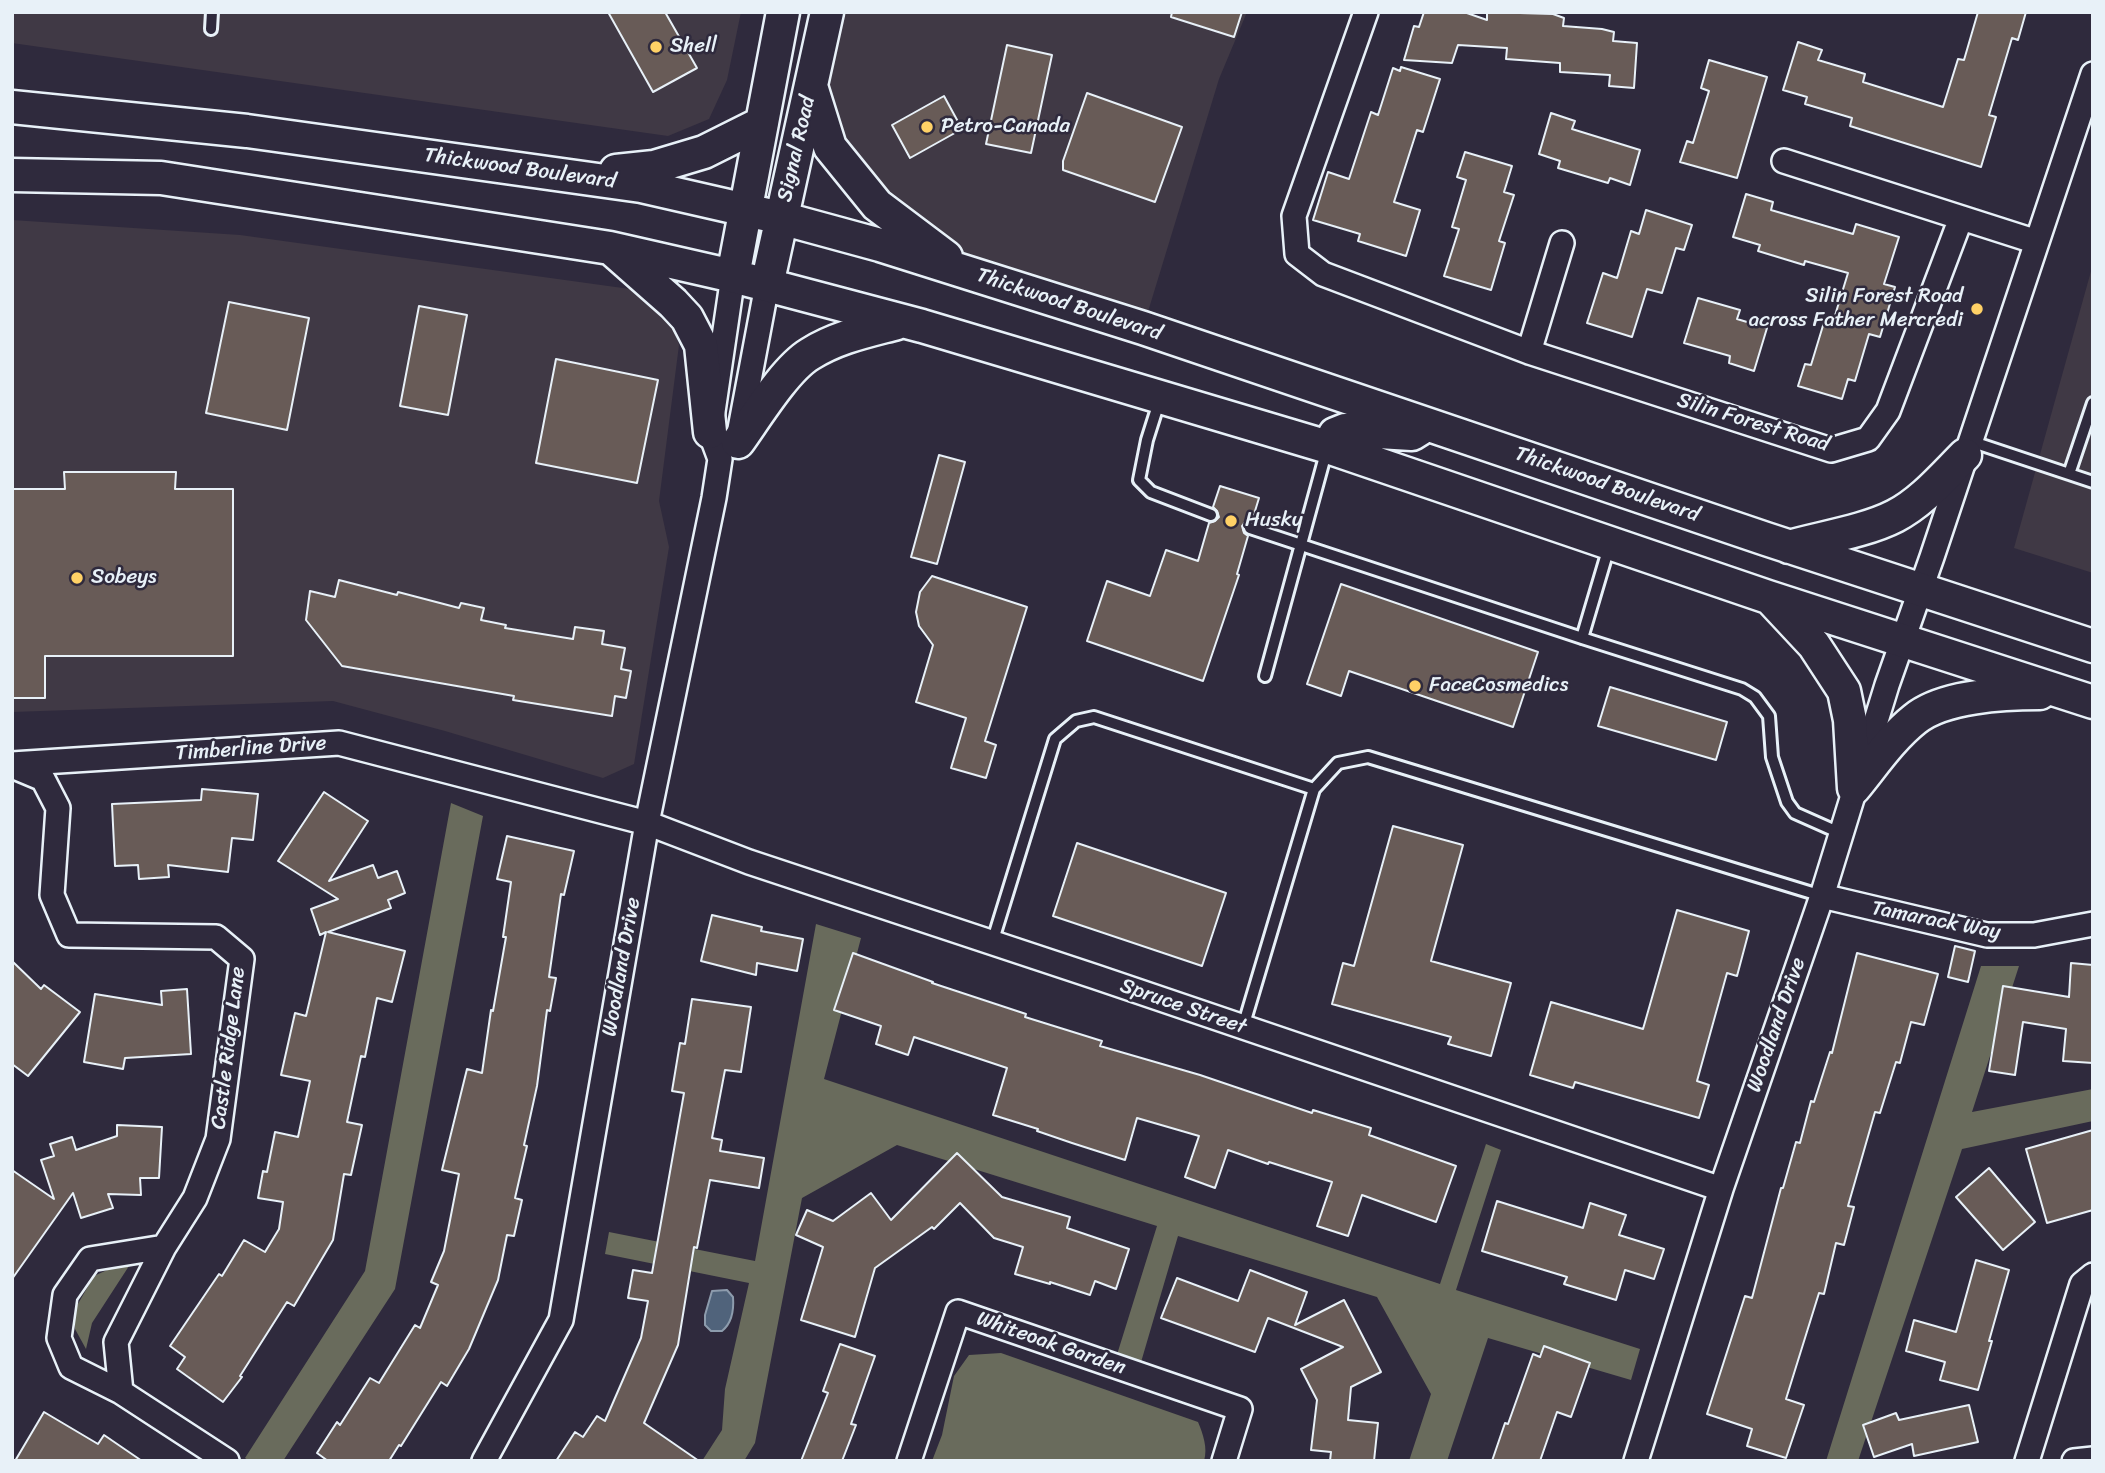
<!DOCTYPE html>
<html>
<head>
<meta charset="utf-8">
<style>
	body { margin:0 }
	#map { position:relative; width:2105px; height:1473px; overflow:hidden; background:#2f2a3d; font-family:Sriracha,sans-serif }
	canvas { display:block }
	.frame { position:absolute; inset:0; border:14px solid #e8f1f8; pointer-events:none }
</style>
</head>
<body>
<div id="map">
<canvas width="2105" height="1473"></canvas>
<div class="frame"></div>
</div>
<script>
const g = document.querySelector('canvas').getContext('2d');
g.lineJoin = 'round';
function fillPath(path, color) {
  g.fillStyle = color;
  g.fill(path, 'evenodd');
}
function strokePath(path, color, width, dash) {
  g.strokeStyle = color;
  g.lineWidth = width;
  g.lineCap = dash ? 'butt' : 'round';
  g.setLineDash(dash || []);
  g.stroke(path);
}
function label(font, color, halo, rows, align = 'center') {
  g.font = font + ' Sriracha,sans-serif';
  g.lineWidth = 5;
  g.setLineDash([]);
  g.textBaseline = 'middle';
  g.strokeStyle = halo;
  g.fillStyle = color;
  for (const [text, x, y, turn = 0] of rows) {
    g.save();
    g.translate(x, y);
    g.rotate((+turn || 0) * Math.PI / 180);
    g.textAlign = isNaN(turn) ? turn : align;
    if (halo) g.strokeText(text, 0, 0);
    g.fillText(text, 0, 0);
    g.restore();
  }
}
fillPath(new Path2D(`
	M 12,12 L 741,12 L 727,80 L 709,119 L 668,136 L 12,43 Z
	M 827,12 L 1247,12 L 1219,79 L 1143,328 L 967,272 L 877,205 L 811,86 Z
	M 12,220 L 240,235 L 637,290 L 669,313 L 679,345 L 659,501 L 669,547 L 634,764 L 603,778 L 445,731 L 333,701 L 12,712 Z
	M 2093,264 L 2093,573 L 2014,548 Z`), '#403945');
fillPath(new Path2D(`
	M 451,803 L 483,816 L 395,1289 L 283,1461 L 249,1461 L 245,1458 L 365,1271 Z
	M 816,924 L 861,938 L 824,1079 L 1440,1284 L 1486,1144 L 1501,1150 L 1456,1290 L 1640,1349 L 1631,1380 L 1488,1338 L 1447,1461 L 1409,1461 L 1431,1394 L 1377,1297 L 1178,1236 L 1139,1369 L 1115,1361 L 1157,1226 L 897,1145 L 802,1198 L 755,1443 L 744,1461 L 702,1461 L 722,1430 L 725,1389 L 749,1283 L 605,1254 L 609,1232 L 755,1261 Z
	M 1981,966 L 2019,966 L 1972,1112 L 2093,1089 L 2093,1121 L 1962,1149 L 1858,1461 L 1826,1461 Z
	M 120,1264 L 129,1266 L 92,1323 L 86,1349 L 75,1329 L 75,1309 L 94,1276 Z
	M 1001,1353 L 1198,1422 C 1203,1434 1208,1448 1204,1461 L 932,1461 L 942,1435 L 954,1376 L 969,1355 Z`), '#696b5c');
const water = new Path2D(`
	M 727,1290 L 733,1297 C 734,1310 732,1323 722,1331 L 711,1331 L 705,1325 L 705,1315 L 712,1291 Z`);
fillPath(water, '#50637b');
strokePath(water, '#8d9cad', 2);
const building = new Path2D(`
	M 608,12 L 665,12 L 697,68 L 653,92 Z
	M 1172,12 L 1242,12 L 1234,37 L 1171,17 Z
	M 1424,12 L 1464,12 L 1487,20 L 1487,12 L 1553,14 L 1564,18 L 1563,26 L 1602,29 L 1614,32 L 1613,41 L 1637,43 L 1634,88 L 1609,86 L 1610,75 L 1560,72 L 1560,63 L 1506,59 L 1507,48 L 1458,45 L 1452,63 L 1404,60 L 1414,26 L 1419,27 Z
	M 1978,12 L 2026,12 L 2018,40 L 2012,38 L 1989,115 L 1996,117 L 1981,167 L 1850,126 L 1852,118 L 1805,104 L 1807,97 L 1783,90 L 1798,42 L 1822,50 L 1818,60 L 1865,74 L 1863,82 L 1943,107 L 1958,59 L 1964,60 Z
	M 1007,45 L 1052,55 L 1031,153 L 986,144 Z
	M 1709,60 L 1767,77 L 1737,178 L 1680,162 L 1687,141 L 1693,143 L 1709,91 L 1701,88 Z
	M 1401,67 L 1440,79 L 1423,132 L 1417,130 L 1394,202 L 1420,210 L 1406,256 L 1358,241 L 1360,234 L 1313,220 L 1328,172 L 1349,179 L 1371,112 L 1378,115 L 1393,68 L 1400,71 Z
	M 1087,93 L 1182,127 L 1155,202 L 1063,170 L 1063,161 Z
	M 944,96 L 962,129 L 910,158 L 892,125 Z
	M 1551,113 L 1575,121 L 1572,129 L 1640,150 L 1630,185 L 1610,178 L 1608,183 L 1558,168 L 1560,161 L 1539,154 Z
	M 1465,152 L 1512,166 L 1504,192 L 1514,195 L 1499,241 L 1505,243 L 1491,290 L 1444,276 L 1459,229 L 1452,227 L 1466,180 L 1457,177 Z
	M 1746,194 L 1773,202 L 1771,210 L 1853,234 L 1856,224 L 1899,237 L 1884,284 L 1895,287 L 1880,337 L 1869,334 L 1855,381 L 1848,379 L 1842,399 L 1798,386 L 1805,364 L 1811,365 L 1825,319 L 1833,322 L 1848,273 L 1805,261 L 1804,265 L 1758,251 L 1760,245 L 1733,237 Z
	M 1646,210 L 1692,225 L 1684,250 L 1676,248 L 1662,293 L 1647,289 L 1632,337 L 1587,323 L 1603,273 L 1617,278 L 1631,231 L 1639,234 Z
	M 1698,298 L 1740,310 L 1737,319 L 1767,328 L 1754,371 L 1729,363 L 1730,356 L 1684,343 Z
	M 229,302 L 309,318 L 287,430 L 206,413 Z
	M 419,306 L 467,315 L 448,415 L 400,406 Z
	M 556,359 L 658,380 L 637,483 L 536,463 Z
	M 939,455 L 965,462 L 937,564 L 911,557 Z
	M 64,472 L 176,472 L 175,489 L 233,489 L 233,656 L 45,656 L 45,698 L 12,698 L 12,489 L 65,489 Z
	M 1220,486 L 1259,498 L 1252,521 L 1245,522 L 1242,526 L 1244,533 L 1248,536 L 1237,574 L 1239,575 L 1203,681 L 1087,641 L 1107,581 L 1150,596 L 1166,550 L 1198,561 L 1209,523 L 1215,521 L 1219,517 L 1217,511 L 1213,507 Z
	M 932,576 L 1027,607 L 985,741 L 996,745 L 986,778 L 951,768 L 966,718 L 916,702 L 933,645 L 919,626 L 916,612 L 920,592 Z
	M 339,580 L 397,595 L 398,592 L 459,608 L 461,603 L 484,608 L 481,620 L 506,625 L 505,628 L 573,639 L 575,627 L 604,631 L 602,644 L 625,648 L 621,669 L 631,671 L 626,698 L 615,696 L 612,716 L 513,700 L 514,696 L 342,666 L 306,620 L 310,591 L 335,597 Z
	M 1341,584 L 1538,652 L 1513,727 L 1349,671 L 1341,696 L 1307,684 Z
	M 1610,687 L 1727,722 L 1716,760 L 1598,726 Z
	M 202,789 L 258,794 L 253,840 L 232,838 L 228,872 L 168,865 L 169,877 L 139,879 L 138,865 L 115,866 L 112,804 L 201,800 Z
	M 324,792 L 368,821 L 329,881 L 373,865 L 378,878 L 397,871 L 405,893 L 388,900 L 391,908 L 328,932 L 405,951 L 392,1002 L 377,998 L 365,1057 L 361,1056 L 347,1122 L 362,1125 L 351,1175 L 344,1174 L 333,1240 L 294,1306 L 287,1302 L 240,1376 L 242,1377 L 223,1402 L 177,1369 L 185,1357 L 170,1346 L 219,1274 L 222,1276 L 244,1240 L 265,1252 L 279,1229 L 283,1202 L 258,1198 L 263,1171 L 267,1172 L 275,1132 L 298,1137 L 310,1081 L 281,1075 L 295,1013 L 306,1016 L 326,932 L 320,935 L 311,909 L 338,899 L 278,861 Z
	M 1393,826 L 1463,845 L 1431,961 L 1511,983 L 1491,1056 L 1448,1044 L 1451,1037 L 1332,1004 L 1343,963 L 1354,966 Z
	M 507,836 L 574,851 L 564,895 L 561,894 L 549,977 L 556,978 L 550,1011 L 547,1010 L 537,1086 L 524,1145 L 527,1146 L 515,1198 L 522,1200 L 514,1236 L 507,1235 L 498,1280 L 469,1349 L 447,1386 L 441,1382 L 401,1446 L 399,1445 L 389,1461 L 328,1461 L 317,1453 L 337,1422 L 340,1425 L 370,1378 L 379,1383 L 415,1325 L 420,1328 L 438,1285 L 431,1282 L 444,1251 L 459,1174 L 442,1170 L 467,1069 L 482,1073 L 491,1010 L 493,1011 L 506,937 L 503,937 L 511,882 L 497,879 Z
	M 1077,843 L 1226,893 L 1202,966 L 1053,916 Z
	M 1677,910 L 1749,931 L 1737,976 L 1727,973 L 1697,1081 L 1709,1085 L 1699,1118 L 1575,1082 L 1573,1088 L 1530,1075 L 1551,1002 L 1643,1029 Z
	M 712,915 L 762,927 L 761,931 L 803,939 L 797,971 L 757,963 L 756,975 L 701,961 Z
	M 1955,946 L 1975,951 L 1968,982 L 1948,977 Z
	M 853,953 L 933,982 L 932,983 L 1026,1014 L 1025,1017 L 1102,1041 L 1100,1046 L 1200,1075 L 1312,1113 L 1313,1110 L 1371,1128 L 1369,1135 L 1456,1166 L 1436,1222 L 1362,1195 L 1348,1236 L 1317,1226 L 1332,1182 L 1269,1162 L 1268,1164 L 1228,1150 L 1215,1188 L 1185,1177 L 1199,1136 L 1137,1118 L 1125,1160 L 1072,1143 L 1037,1131 L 1038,1129 L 993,1115 L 1007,1068 L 914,1037 L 908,1055 L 876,1044 L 881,1026 L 834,1010 Z
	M 1857,953 L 1938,974 L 1924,1025 L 1911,1022 L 1900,1063 L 1896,1062 L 1880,1113 L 1875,1112 L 1848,1206 L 1854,1207 L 1844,1245 L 1836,1243 L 1824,1294 L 1819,1293 L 1786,1399 L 1804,1405 L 1786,1458 L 1747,1446 L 1752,1429 L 1707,1414 L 1745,1296 L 1752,1298 L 1781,1188 L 1783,1188 L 1796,1142 L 1800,1143 L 1811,1101 L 1814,1102 L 1830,1052 L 1832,1053 Z
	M 12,961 L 41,989 L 44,985 L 80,1012 L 28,1076 L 12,1064 Z
	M 2071,963 L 2093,965 L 2093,1063 L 2063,1061 L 2066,1029 L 2023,1022 L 2015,1075 L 1989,1071 L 2003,986 L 2069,997 Z
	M 187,989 L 191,1054 L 125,1058 L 123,1069 L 84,1062 L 95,994 L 162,1005 L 161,991 Z
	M 692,999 L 751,1007 L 741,1072 L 725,1070 L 712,1138 L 722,1140 L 720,1151 L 764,1158 L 759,1188 L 710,1180 L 697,1248 L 694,1247 L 678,1345 L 644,1423 L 699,1461 L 556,1461 L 575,1432 L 583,1437 L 597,1416 L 605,1421 L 641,1338 L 648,1301 L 628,1298 L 633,1270 L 652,1273 L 684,1093 L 672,1091 L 680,1043 L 685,1044 Z
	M 117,1125 L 162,1127 L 159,1178 L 140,1178 L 141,1195 L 108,1194 L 113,1208 L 81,1218 L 73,1193 L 12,1279 L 12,1170 L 54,1199 L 41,1160 L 54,1156 L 50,1144 L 72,1137 L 76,1150 L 117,1136 Z
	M 2093,1130 L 2093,1210 L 2047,1223 L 2026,1149 Z
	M 957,1153 L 1002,1197 L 1070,1217 L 1067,1228 L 1129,1249 L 1116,1289 L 1095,1281 L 1090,1295 L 1050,1282 L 1050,1284 L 1015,1274 L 1023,1247 L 994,1238 L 960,1203 L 934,1229 L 932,1227 L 875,1268 L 855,1337 L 801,1320 L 823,1247 L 796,1235 L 807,1210 L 833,1221 L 871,1193 L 891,1220 Z
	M 1989,1168 L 2035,1222 L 2003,1250 L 1956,1197 Z
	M 1497,1201 L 1583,1228 L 1590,1203 L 1626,1215 L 1619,1235 L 1664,1249 L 1654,1279 L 1625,1270 L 1616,1300 L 1564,1284 L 1567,1277 L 1482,1251 Z
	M 1976,1260 L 2009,1270 L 1989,1341 L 1992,1341 L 1978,1390 L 1940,1380 L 1945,1362 L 1906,1351 L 1914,1320 L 1956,1332 Z
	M 1250,1270 L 1307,1292 L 1295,1325 L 1344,1300 L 1381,1372 L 1351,1387 L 1348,1420 L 1378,1423 L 1374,1461 L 1330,1461 L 1331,1452 L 1311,1450 L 1317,1400 L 1301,1369 L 1343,1347 L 1268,1318 L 1255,1352 L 1161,1318 L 1177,1278 L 1238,1301 Z
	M 840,1344 L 875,1356 L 851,1424 L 856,1425 L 842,1461 L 801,1461 L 828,1393 L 823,1391 Z
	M 1544,1346 L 1590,1363 L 1571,1417 L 1557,1412 L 1540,1461 L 1492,1461 L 1505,1423 L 1508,1424 L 1533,1354 L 1540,1357 Z
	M 1969,1405 L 1978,1442 L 1914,1456 L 1912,1444 L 1874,1457 L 1863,1425 L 1896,1413 L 1899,1420 Z
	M 44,1412 L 98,1444 L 104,1435 L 142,1461 L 15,1461 Z`);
fillPath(building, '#685b57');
strokePath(building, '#e8f1f8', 2);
const lane = new Path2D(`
	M 211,29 L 212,12
	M 1160,399 L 1147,440 L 1139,480 L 1151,492 L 1211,515
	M 1970,441 L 2093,482
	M 2069,474 L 2093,403
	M 1250,528 L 1582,638 L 1742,689 L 1755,697 L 1769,716 L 1772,757 L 1787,802 L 1795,813 L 1840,833
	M 1582,638 L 1609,547
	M 1265,676 L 1327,449
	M 992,943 L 1055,739 L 1076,721 L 1094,717 L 1314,789 L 1338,763 L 1368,757 L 1822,896
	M 1243,1027 L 1314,789`);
const street = new Path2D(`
	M 1366,12 L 1294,216 L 1297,254 L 1323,274 L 1529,352 L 1831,450 L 1868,439 L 1888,411 L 1961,218
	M 1784,161 L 2037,242
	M 1529,352 L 1562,243
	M 739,434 L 767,285
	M 12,764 L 339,743 L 647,823 L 749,862 L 1096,977 L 1721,1189
	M 12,766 L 43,779 L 58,808 L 52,895 L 69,935 L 216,937 L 242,959 L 218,1139 L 195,1198 L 164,1247 L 116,1342 L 121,1392 L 227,1461
	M 1822,896 L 1987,935 L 2034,935 L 2093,924
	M 121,1392 L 71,1367 L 59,1338 L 65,1295 L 90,1259 L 164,1247
	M 484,1461 L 561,1320 L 647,823 L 714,498 L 720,459 L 710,432 L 733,276
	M 909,1461 L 958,1312 L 1240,1409 L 1224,1461
	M 1636,1461 L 1721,1189 L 1822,896 L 1887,685 L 1932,557 L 2093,74
	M 2027,1461 L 2082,1284 L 2093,1275
	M 2074,1461 L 2093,1459`);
const secondary = new Path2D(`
	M 811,86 L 830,147 L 877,205 L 946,257
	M 12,107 L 247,131 L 641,186 L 781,218 L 880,245 L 1143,328 L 1766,539 L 2093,646
	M 616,171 L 654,167 L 704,152 L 762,123
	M 12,175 L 161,178 L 610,248 L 733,276 L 922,326 L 1328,447 L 1768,597 L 2093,702
	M 614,251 L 673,303 L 687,318 L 701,345 L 710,432
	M 733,276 L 783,12
	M 767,285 L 827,12
	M 738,442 C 756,417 785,369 810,354 C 837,337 867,331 897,323
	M 1328,447 L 1335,434 L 1345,430 L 1412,434 L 1420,429
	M 1789,547 C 1821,538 1866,531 1895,516 C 1922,502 1943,477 1965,455
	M 1772,600 L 1814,645 L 1844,691 L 1850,720 L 1854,788
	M 1854,788 C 1873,765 1891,738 1915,719 C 1943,696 2005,693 2040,693`);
strokePath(lane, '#e8f1f8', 16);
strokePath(street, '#e8f1f8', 28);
strokePath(secondary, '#e8f1f8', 37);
strokePath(lane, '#2f2a3d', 10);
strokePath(street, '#2f2a3d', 23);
strokePath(secondary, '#2f2a3d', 32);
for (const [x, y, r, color] of [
	[656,47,7,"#ffd166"],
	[927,127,7,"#ffd166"],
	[1977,309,7,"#ffd166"],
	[1231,521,7,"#ffd166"],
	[77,578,7,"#ffd166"],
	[1415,686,7,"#ffd166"]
]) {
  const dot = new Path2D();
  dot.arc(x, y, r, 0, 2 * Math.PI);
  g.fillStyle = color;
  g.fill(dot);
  strokePath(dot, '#2f2a3d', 2.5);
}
label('21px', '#e8f1f8', '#2f2a3d', [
	["Shell",670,47],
	["Petro-Canada",941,127],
	["Silin Forest Road",1963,297,"right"],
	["across Father Mercredi",1963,321,"right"],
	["Husky",1245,521],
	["Sobeys",91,578],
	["FaceCosmedics",1429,686]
], 'left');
label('21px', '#e8f1f8', '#2f2a3d', [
	["Signal Road",797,149,-77],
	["Thickwood Boulevard",520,169,8],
	["Thickwood Boulevard",1069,305,18],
	["Silin Forest Road",1753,423,17],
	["Thickwood Boulevard",1607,485,19],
	["Timberline Drive",251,749,-4],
	["Tamarack Way",1936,921,11],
	["Woodland Drive",622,967,-80],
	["Spruce Street",1183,1007,19],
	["Woodland Drive",1777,1025,-71],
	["Castle Ridge Lane",229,1048,-83],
	["Whiteoak Garden",1051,1344,19]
]);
</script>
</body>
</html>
